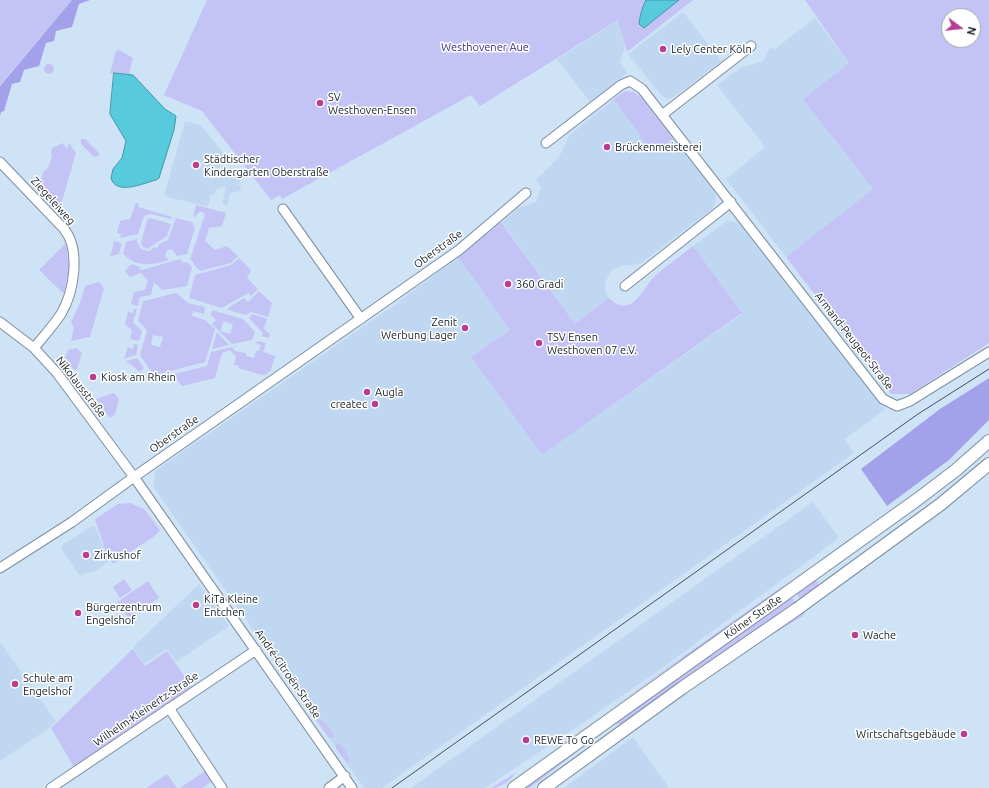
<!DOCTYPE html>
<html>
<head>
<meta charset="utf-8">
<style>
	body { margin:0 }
	#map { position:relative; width:989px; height:788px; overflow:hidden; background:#cfe3f6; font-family:Ubuntu,sans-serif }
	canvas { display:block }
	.north { position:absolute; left:941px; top:8px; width:40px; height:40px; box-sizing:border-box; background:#fff; border:1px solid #a2a5a8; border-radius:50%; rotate:105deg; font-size:11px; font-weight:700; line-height:16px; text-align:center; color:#171f26 }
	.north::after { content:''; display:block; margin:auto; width:14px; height:18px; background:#b73e92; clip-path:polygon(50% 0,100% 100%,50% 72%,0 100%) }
</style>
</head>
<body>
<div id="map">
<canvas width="989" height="788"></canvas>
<div class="north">N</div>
</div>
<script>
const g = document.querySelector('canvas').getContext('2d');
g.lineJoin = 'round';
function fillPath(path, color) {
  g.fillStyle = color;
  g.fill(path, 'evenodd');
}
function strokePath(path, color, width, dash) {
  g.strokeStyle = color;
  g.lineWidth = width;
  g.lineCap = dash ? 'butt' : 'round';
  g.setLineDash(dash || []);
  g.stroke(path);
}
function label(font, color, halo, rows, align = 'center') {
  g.font = font + ' Ubuntu,sans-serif';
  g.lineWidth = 3;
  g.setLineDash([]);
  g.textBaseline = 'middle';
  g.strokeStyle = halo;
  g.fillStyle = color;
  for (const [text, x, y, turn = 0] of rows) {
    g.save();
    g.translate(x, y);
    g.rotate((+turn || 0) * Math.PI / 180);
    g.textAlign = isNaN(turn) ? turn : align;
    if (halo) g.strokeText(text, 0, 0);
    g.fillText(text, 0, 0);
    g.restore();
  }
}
fillPath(new Path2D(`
	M 683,12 L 721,61 L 674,97 L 667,99 L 661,95 L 628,54 Z
	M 815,18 L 849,63 L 803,99 L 873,189 L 786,257 L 726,179 L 765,147 L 717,85 L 742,67 L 762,62 L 766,57 L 770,47 L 775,49 Z
	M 619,20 L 625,47 L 620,62 L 627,73 L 590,102 L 557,59 Z
	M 614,99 L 654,155 L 674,139 L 715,192 L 716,201 L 712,209 L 643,262 L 639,264 L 621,266 L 612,270 L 605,282 L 605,290 L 609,298 L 575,324 L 502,222 L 518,208 L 536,202 L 541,188 L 536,180 L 559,157 L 570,135 Z
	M 185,121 L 201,125 L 224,154 L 224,157 L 219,156 L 221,162 L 218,172 L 222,173 L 231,170 L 240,179 L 239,185 L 241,187 L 240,191 L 230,193 L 227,206 L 222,204 L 226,187 L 224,186 L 216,189 L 214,195 L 211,195 L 208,207 L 164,196 Z
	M 727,221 L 734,222 L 740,225 L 885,410 L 844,439 L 854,453 L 382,788 L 364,788 L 154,488 L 155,471 L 393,306 L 458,257 L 510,330 L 471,357 L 542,455 L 742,314 L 693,246 Z
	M 813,502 L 839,538 L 658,671 L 593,716 L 485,788 L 411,788 Z
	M 95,526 L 109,561 L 96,571 L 79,575 L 61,548 L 63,544 L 91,527 Z
	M 199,584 L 229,626 L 176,662 L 167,649 L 144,664 L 133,647 Z
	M 0,642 L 56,721 L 48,729 L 0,761 Z
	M 633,737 L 669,788 L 564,788 L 619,747 Z`), '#bfd7f0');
fillPath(new Path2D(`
	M 0,0 L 72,0 L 0,85 Z
	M 207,0 L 693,0 L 627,52 L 618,20 L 480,106 L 471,95 L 282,199 L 280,195 L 271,200 L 202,111 L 164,95 Z
	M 805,0 L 989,0 L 989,343 L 910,394 L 891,394 L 786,257 L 873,189 L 803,99 L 849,63 ZM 949,16 L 973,16 L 973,40 L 949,40 Z
	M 119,50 L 133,58 L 129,74 L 110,73 L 116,51 Z
	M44 69a5 5 0 1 1 10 0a5 5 0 1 1-10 0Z
	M 625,91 L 634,92 L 641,97 L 674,139 L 654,155 L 614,99 Z
	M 81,139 L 85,139 L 99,153 L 99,156 L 94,157 L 81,144 Z
	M 63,143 L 67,149 L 69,143 L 76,153 L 62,201 L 58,206 L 54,207 L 37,191 L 44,171 L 48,168 L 52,157 L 51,153 L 52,148 Z
	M 136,203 L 139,204 L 138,207 L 172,217 L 172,219 L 151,214 L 144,216 L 138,234 L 120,238 L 121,234 L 117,233 L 120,221 L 130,219 Z
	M 196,205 L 226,213 L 222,226 L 209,228 L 205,241 L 215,250 L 227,246 L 238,256 L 231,263 L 200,271 L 193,264 L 194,263 L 190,259 L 205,214 L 200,211 L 195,217 L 193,217 Z
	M 150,218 L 171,224 L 167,236 L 147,249 L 143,247 L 141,243 L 147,220 Z
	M 176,218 L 192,222 L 195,228 L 187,254 L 177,256 L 172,249 L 167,250 L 165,256 L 169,260 C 151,265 138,268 123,254 L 126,242 L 137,239 L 137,242 L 141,249 L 148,251 L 155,247 L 157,249 L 159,244 L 168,240 Z
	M 501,222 L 575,324 L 609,298 C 633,321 642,287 656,275 C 668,265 681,255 693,246 L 742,313 L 542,455 L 471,357 L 510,330 L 458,257 Z
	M 114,241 L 122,243 L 119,254 L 108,257 L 111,254 Z
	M 66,243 L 69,268 L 64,294 L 39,270 Z
	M 239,258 L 251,270 L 247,278 L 258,289 L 251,296 L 248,293 L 222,308 L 189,298 L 195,275 L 231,265 Z
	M 180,259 L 184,263 L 187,262 L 192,267 L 187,286 L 162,290 L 154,282 L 151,295 L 140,297 L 138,306 L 131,304 L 134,292 L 145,290 L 148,281 L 141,273 L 130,277 L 125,271 L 131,264 L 140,267 L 139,269 L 142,270 Z
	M 99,282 L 104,288 L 90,337 L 71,341 L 74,328 L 71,322 L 80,303 L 85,286 Z
	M 259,291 L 272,303 L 268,317 L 251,312 L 246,315 L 228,310 L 228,308 L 244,298 L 248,302 Z
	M 176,293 L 188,303 L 205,307 L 204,314 L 193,311 L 192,316 L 205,320 L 215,329 L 205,362 L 159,374 L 152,373 L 140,355 L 147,330 L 138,321 L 143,301 ZM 153,335 L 163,337 L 160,347 L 151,345 Z
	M 134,309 L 137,309 L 133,322 L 142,331 L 139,341 L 130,339 L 132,330 L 125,324 L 128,312 L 133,313 Z
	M 212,310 L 243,319 L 255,332 L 252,340 L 232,344 L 212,324 L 216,320 L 211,315 ZM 223,321 L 233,324 L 230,334 L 221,331 Z
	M 252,314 L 267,319 L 264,329 L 270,334 L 269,338 L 262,336 L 263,333 L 249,318 Z
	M 217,332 L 229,345 L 212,349 Z
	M 258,341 L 266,343 L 263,352 L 275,356 L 271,370 L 267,374 L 262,375 L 238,368 L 239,366 L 234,365 L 236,356 L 230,350 L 222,353 L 215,378 L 182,386 L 176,379 L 163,382 L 162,377 L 207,366 L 211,352 L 232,347 L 235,351 L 246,353 L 246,356 L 254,358 L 256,351 L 259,351 L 261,345 L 255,343 Z
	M 134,344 L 138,345 L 136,355 L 123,359 L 125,356 L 128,347 L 133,349 Z
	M 76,348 L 82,353 L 77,369 L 74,370 L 65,358 L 68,350 Z
	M 137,358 L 144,368 L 140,372 L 126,361 Z
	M 114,393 L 119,399 L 115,414 L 110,418 L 96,399 Z
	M 130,503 L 144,509 L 160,530 L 156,535 L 113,564 L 107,555 L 95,519 L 118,504 Z
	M 848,540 L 850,542 L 790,584 L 789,583 Z
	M 124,579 L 132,590 L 120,598 L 113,587 Z
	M 815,580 L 818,582 L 818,586 L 800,599 L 796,593 Z
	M 148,581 L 159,598 L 128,618 L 117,602 Z
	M 783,586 L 785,587 L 706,645 L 680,660 L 606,711 Z
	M 791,596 L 795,602 L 622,724 L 617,724 L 617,721 Z
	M 804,612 L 803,616 L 765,639 L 690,689 L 776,628 Z
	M 133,649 L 145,666 L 167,651 L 192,687 L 74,767 L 51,728 Z
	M 681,694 L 683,696 L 636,729 L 635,727 Z
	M 317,718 L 325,723 L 333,733 L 333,737 L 328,737 L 316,720 Z
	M 336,744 L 340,744 C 346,749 349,757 349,765 L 336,749 Z
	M 577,749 L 578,751 L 530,788 L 526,788 Z
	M 205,771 L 212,781 L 202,788 L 180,788 Z
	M 515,773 C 511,781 500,788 491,788 Z
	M 167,774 L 177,788 L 146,788 Z`), '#c4c3f6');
fillPath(new Path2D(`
	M 72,0 L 90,0 L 79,4 L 72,27 L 56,31 L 54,41 L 46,43 L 39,66 L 24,70 L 20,82 L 12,84 L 4,111 L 1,112 L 0,116 L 0,86 Z
	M 989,378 L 989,420 L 949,460 L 887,506 L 861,469 L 940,409 Z`), '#a4a1eb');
const water = new Path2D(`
	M 646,0 L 679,0 L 644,28 L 639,24 C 640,15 642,8 646,0 Z
	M 114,73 L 133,75 L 165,109 L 176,116 L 174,130 L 159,178 L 156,180 C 144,183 116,196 111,178 L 113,169 L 122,158 L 126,141 L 110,114 Z`);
fillPath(water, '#57cadd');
strokePath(water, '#4497a6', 1);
const street = new Path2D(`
	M 662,115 L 751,46
	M 546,143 L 621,85 L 630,81 L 642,89 L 883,399 L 897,406 L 910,401 L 989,352
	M 0,162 L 64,229 C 81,250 74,292 61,314 C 53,326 43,337 34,348
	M 283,209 L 361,319
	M 625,286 L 731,202
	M 0,322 L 34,348 L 57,373 L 134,477 L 352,788
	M 0,568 L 72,522 L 134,477 L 459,250 L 526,193
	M 169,708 L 222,788
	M 51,788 L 256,650
	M 329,788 L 345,776`);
const secondary = new Path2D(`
	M 514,788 L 918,499 L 956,470 L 989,441
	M 544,788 L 682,688 L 797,609 L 941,504 L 989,464`);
strokePath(street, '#7c8ea0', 11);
strokePath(secondary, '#7c8ea0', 14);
strokePath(street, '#fff', 9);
strokePath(secondary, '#fff', 12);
strokePath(new Path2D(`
	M 392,788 L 918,414 L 989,369`), '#45505a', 1);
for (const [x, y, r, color] of [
	[663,49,4,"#b73e92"],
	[320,103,4,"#b73e92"],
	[607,147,4,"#b73e92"],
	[196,165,4,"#b73e92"],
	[508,284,4,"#b73e92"],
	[465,328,4,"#b73e92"],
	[539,343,4,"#b73e92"],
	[93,377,4,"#b73e92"],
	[367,392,4,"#b73e92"],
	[375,404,4,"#b73e92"],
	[86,555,4,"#b73e92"],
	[196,605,4,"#b73e92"],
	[78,613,4,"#b73e92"],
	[855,635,4,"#b73e92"],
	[15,684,4,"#b73e92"],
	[964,734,4,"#b73e92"],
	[526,740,4,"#b73e92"]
]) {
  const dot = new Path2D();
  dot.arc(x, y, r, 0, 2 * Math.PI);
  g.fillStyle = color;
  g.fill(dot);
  strokePath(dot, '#fff', 1.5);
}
label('11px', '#3b2c80', '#fff', [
	["Westhovener Aue",485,47]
]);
label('11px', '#171f26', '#fff', [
	["Lely Center Köln",671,49],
	["SV",328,97],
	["Westhoven-Ensen",328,110],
	["Brückenmeisterei",615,147],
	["Städtischer",204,159],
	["Kindergarten Oberstraße",204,172],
	["360 Gradi",516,284],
	["Zenit",457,322,"right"],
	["Werbung Lager",457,335,"right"],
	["TSV Ensen",547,337],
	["Westhoven 07 e.V.",547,350],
	["Kiosk am Rhein",101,377],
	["Augla",375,392],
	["createc",367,404,"right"],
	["Zirkushof",94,555],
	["KiTa Kleine",204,599],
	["Entchen",204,612],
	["Bürgerzentrum",86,607],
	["Engelshof",86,620],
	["Wache",863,635],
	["Schule am",23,678],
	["Engelshof",23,691],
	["Wirtschaftsgebäude",956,734,"right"],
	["REWE To Go",534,740]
], 'left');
label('11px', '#171f26', '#fff', [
	["Ziegeleiweg",53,201,48],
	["Oberstraße",438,249,-36],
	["Armand-Peugeot-Straße",854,341,52],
	["Nikolausstraße",81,387,52],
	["Oberstraße",174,434,-35],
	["Kölner Straße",753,617,-35],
	["André-Citroën-Straße",288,674,55],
	["Wilhelm-Kleinertz-Straße",146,709,-34]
]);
</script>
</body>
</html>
